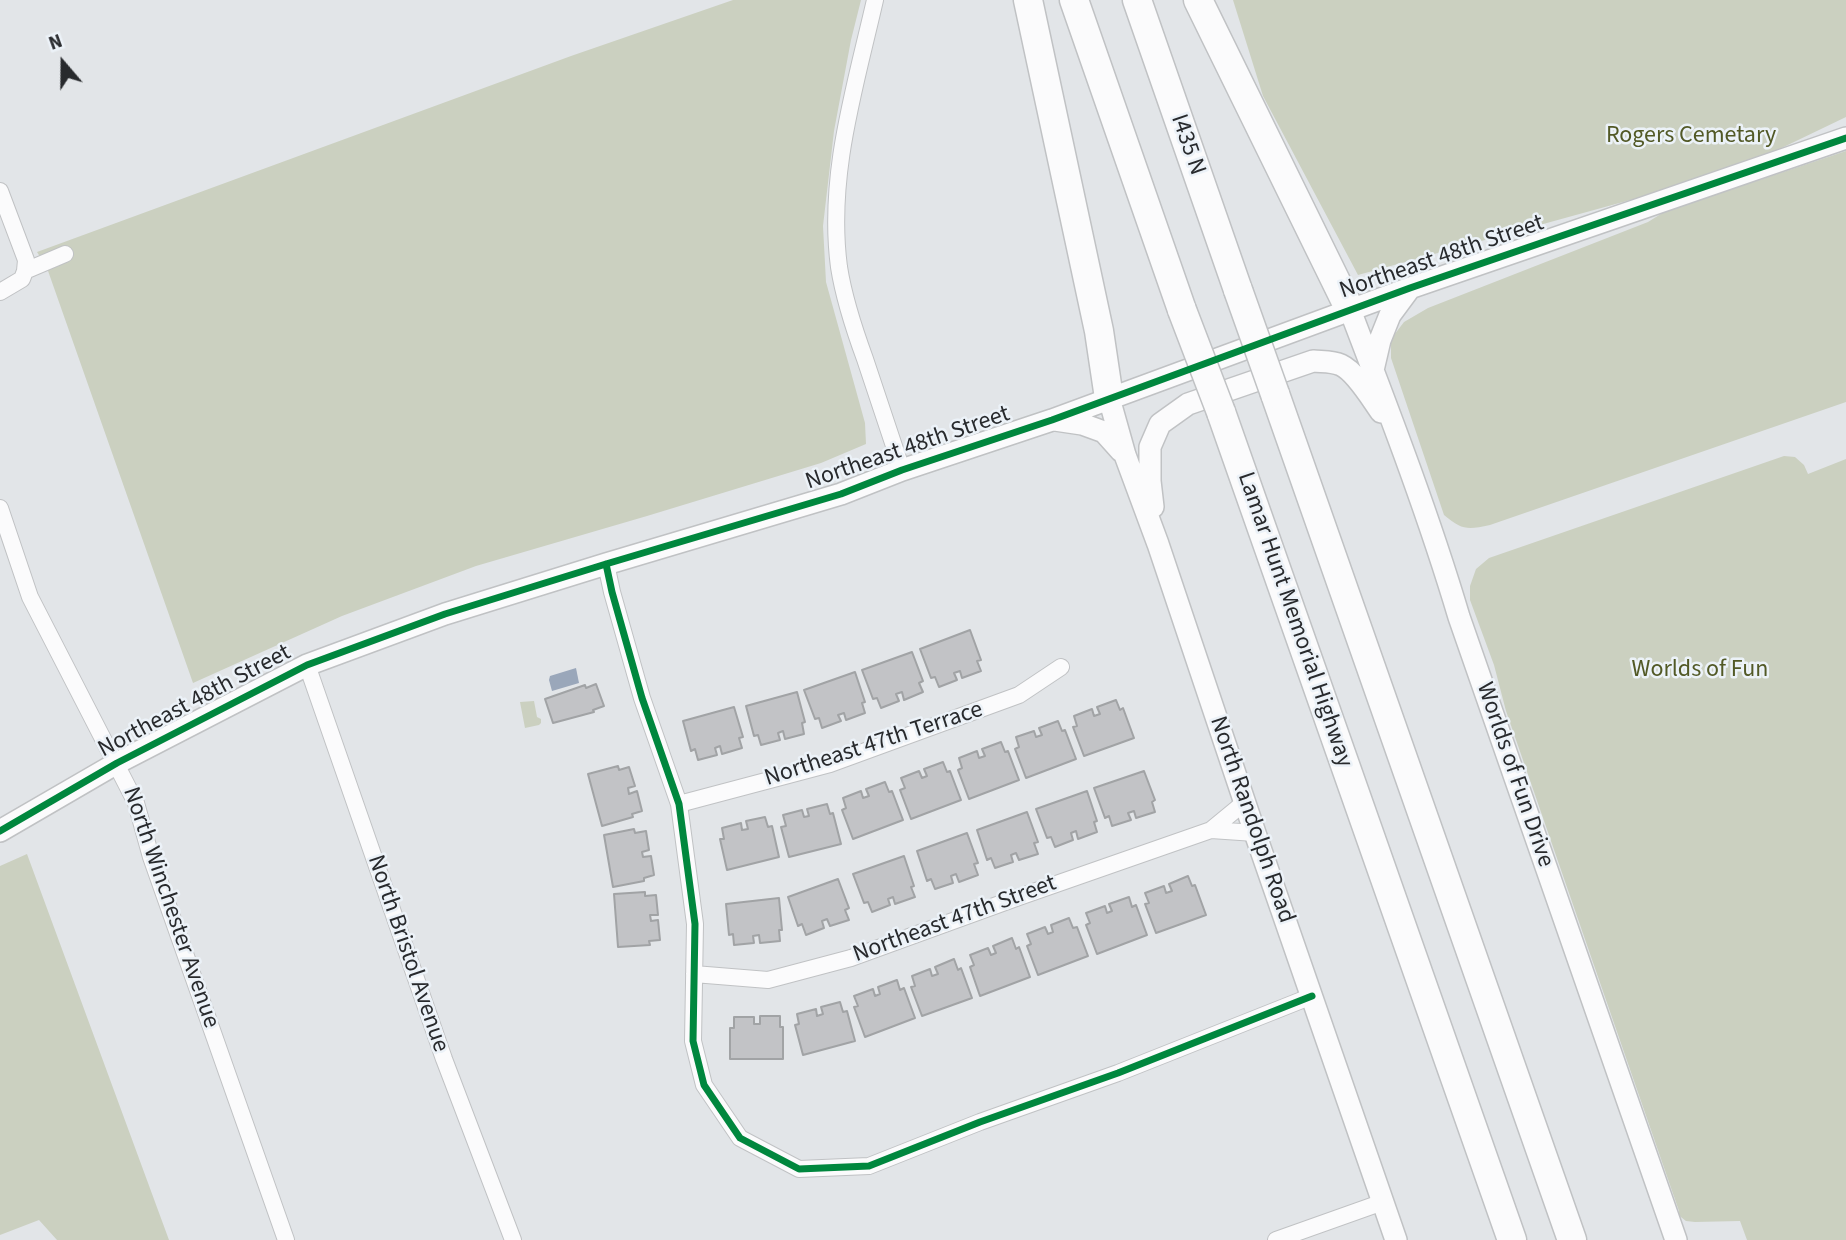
<!DOCTYPE html>
<html>
<head>
<meta charset="utf-8">
<style>
	body { margin:0 }
	#map { position:relative; width:1846px; height:1240px; overflow:hidden; background:#e2e5e8; font-family:"Source Sans 3",sans-serif }
	canvas { display:block }
	.north { position:absolute; left:28px; top:28px; width:70px; height:70px; -webkit-text-stroke:5px #ecf2f8; paint-order:stroke; rotate:340deg; font-size:19px; font-weight:700; line-height:28px; text-align:center; color:#282a2d }
	.north::after { content:''; display:block; margin:auto; width:24px; height:32px; background:#282a2d; clip-path:polygon(50% 0,100% 100%,50% 72%,0 100%) }
</style>
</head>
<body>
<div id="map">
<canvas width="1846" height="1240"></canvas>
<div class="north">N</div>
</div>
<script>
const g = document.querySelector('canvas').getContext('2d');
g.lineJoin = 'round';
function fillPath(path, color) {
  g.fillStyle = color;
  g.fill(path, 'evenodd');
}
function strokePath(path, color, width, dash) {
  g.strokeStyle = color;
  g.lineWidth = width;
  g.lineCap = dash ? 'butt' : 'round';
  g.setLineDash(dash || []);
  g.stroke(path);
}
function label(font, color, halo, rows, align = 'center') {
  g.font = font + ' "Source Sans 3",sans-serif';
  g.lineWidth = 5;
  g.setLineDash([]);
  g.textBaseline = 'middle';
  g.strokeStyle = halo;
  g.fillStyle = color;
  for (const [text, x, y, turn = 0] of rows) {
    g.save();
    g.translate(x, y);
    g.rotate((+turn || 0) * Math.PI / 180);
    g.textAlign = isNaN(turn) ? turn : align;
    if (halo) g.strokeText(text, 0, 0);
    g.fillText(text, 0, 0);
    g.restore();
  }
}
fillPath(new Path2D(`
	M 733,0 L 861,0 L 851,40 L 834,131 L 823,226 L 826,282 L 865,423 L 866,444 L 821,463 L 647,516 L 476,566 L 342,616 L 193,683 L 47,268 L 37,252 L 571,56 Z
	M 1233,0 L 1846,0 L 1846,117 L 1767,155 L 1663,191 L 1358,275 L 1263,96 Z
	M 1846,151 L 1846,402 L 1490,525 C 1467,530 1462,530 1444,515 L 1391,358 L 1391,339 L 1404,322 L 1428,308 L 1648,222 L 1664,212 Z
	M 1784,456 L 1795,457 L 1804,465 L 1808,474 L 1846,459 L 1846,1240 L 1747,1240 L 1740,1221 L 1695,1222 L 1686,1221 L 1677,1214 L 1679,1211 L 1506,711 L 1494,665 L 1470,600 L 1470,586 L 1476,569 L 1489,558 Z
	M 534,701 L 537,717 L 541,719 L 541,723 L 539,725 L 525,728 L 520,702 Z
	M 27,854 L 169,1240 L 57,1240 L 39,1220 L 0,1235 L 0,866 Z`), '#cbd0c0');
fillPath(new Path2D(`
	M 576,668 L 579,683 L 552,691 L 549,680 L 550,676 Z`), '#9aa7ba');
const building = new Path2D(`
	M 970,630 L 981,660 L 977,661 L 981,671 L 962,678 L 960,671 L 954,673 L 957,680 L 939,687 L 935,677 L 931,678 L 920,649 Z
	M 912,652 L 923,681 L 919,683 L 923,692 L 904,700 L 902,692 L 896,694 L 899,701 L 881,708 L 877,698 L 873,699 L 862,670 Z
	M 855,672 L 865,702 L 862,703 L 865,713 L 846,720 L 844,713 L 838,715 L 841,721 L 822,728 L 819,718 L 815,719 L 804,690 Z
	M 596,684 L 604,706 L 593,710 L 594,712 L 553,723 L 545,699 L 585,685 L 586,688 Z
	M 797,692 L 805,722 L 802,723 L 804,734 L 785,739 L 783,731 L 778,733 L 780,740 L 761,745 L 758,735 L 754,736 L 746,706 Z
	M 1116,700 L 1120,710 L 1123,708 L 1134,738 L 1084,756 L 1073,727 L 1077,726 L 1074,716 L 1092,709 L 1094,716 L 1100,714 L 1097,707 Z
	M 734,707 L 743,737 L 739,738 L 742,748 L 722,754 L 720,746 L 715,748 L 717,755 L 698,760 L 695,749 L 691,751 L 683,721 Z
	M 1058,721 L 1062,731 L 1065,730 L 1076,759 L 1026,778 L 1015,749 L 1019,747 L 1016,737 L 1034,731 L 1036,737 L 1042,735 L 1039,728 Z
	M 1001,742 L 1005,752 L 1008,751 L 1019,780 L 969,799 L 958,770 L 962,768 L 959,758 L 977,751 L 979,758 L 985,756 L 982,749 Z
	M 943,762 L 947,772 L 950,771 L 961,800 L 911,819 L 900,790 L 905,788 L 901,778 L 919,771 L 922,778 L 927,776 L 924,769 Z
	M 618,766 L 619,770 L 629,767 L 635,786 L 628,788 L 629,794 L 637,791 L 642,811 L 632,814 L 633,817 L 602,826 L 588,774 Z
	M 1144,771 L 1155,800 L 1152,802 L 1155,812 L 1136,818 L 1134,811 L 1128,813 L 1131,820 L 1112,826 L 1109,816 L 1105,818 L 1094,788 Z
	M 885,782 L 889,792 L 892,791 L 903,820 L 853,839 L 842,810 L 846,808 L 843,798 L 861,791 L 863,798 L 869,796 L 866,789 Z
	M 1087,791 L 1097,821 L 1094,822 L 1097,832 L 1078,839 L 1076,831 L 1071,833 L 1073,840 L 1055,847 L 1051,837 L 1047,838 L 1036,809 Z
	M 827,804 L 830,814 L 833,813 L 841,844 L 789,857 L 781,827 L 786,826 L 783,815 L 802,810 L 804,817 L 809,816 L 807,809 Z
	M 1027,812 L 1038,842 L 1034,843 L 1038,854 L 1019,860 L 1016,853 L 1011,855 L 1013,862 L 995,868 L 991,858 L 987,860 L 977,830 Z
	M 765,817 L 768,827 L 772,826 L 779,857 L 727,870 L 720,839 L 724,839 L 722,828 L 741,823 L 742,830 L 748,829 L 746,821 Z
	M 634,829 L 635,833 L 646,831 L 649,850 L 642,852 L 643,857 L 651,856 L 654,875 L 644,878 L 644,881 L 613,887 L 604,835 Z
	M 967,833 L 978,863 L 974,864 L 978,875 L 959,882 L 956,874 L 951,876 L 953,883 L 935,889 L 931,879 L 927,881 L 917,851 Z
	M 904,856 L 914,886 L 911,887 L 915,897 L 895,904 L 893,897 L 888,899 L 890,905 L 872,912 L 868,902 L 864,903 L 853,874 Z
	M 1188,876 L 1192,886 L 1195,885 L 1206,915 L 1156,933 L 1145,904 L 1149,903 L 1145,893 L 1164,886 L 1166,893 L 1172,891 L 1169,884 Z
	M 838,879 L 849,908 L 845,910 L 849,920 L 830,926 L 827,919 L 822,921 L 824,928 L 806,935 L 802,924 L 798,926 L 788,897 Z
	M 645,892 L 645,896 L 656,895 L 658,915 L 650,915 L 651,921 L 658,920 L 660,940 L 649,941 L 650,945 L 618,947 L 614,894 Z
	M 1129,897 L 1132,907 L 1136,905 L 1147,935 L 1097,954 L 1086,925 L 1090,923 L 1086,913 L 1105,906 L 1107,913 L 1112,911 L 1109,904 Z
	M 779,898 L 782,930 L 779,930 L 780,941 L 760,943 L 759,935 L 753,936 L 754,943 L 734,945 L 733,934 L 729,935 L 726,904 Z
	M 1069,918 L 1073,928 L 1077,927 L 1088,956 L 1038,975 L 1027,946 L 1031,944 L 1027,934 L 1045,927 L 1048,934 L 1053,932 L 1051,925 Z
	M 1012,938 L 1016,949 L 1019,947 L 1030,977 L 980,996 L 970,967 L 974,965 L 970,955 L 988,948 L 991,955 L 996,953 L 993,946 Z
	M 954,959 L 958,970 L 961,968 L 972,998 L 922,1016 L 911,987 L 915,986 L 912,976 L 930,969 L 932,976 L 938,974 L 935,967 Z
	M 897,980 L 900,990 L 904,988 L 915,1018 L 865,1037 L 854,1007 L 858,1006 L 854,996 L 873,989 L 875,996 L 880,994 L 878,987 Z
	M 840,1002 L 843,1012 L 847,1011 L 855,1041 L 803,1055 L 795,1025 L 799,1024 L 797,1014 L 816,1009 L 817,1016 L 823,1014 L 821,1007 Z
	M 760,1016 L 780,1016 L 780,1027 L 783,1027 L 783,1059 L 730,1059 L 730,1028 L 734,1028 L 734,1017 L 754,1017 L 754,1024 L 760,1024 Z`);
fillPath(building, '#c2c3c6');
strokePath(building, '#a1a3a5', 2);
const street = new Path2D(`
	M 875,0 C 855,88 827,176 839,267 C 844,299 854,329 865,359 C 877,396 890,433 902,470
	M 0,191 L 26,260 L 25,271
	M 0,292 L 22,279 L 25,271 L 65,254
	M 0,508 L 30,597 L 136,803 L 151,857 L 286,1240
	M 606,564 L 612,592 L 642,698 L 679,804 L 695,924 L 693,1041 L 704,1085 L 740,1138 L 799,1169 L 869,1166 L 980,1122 L 1118,1073 L 1312,996
	M 307,665 L 444,1059 L 513,1240
	M 679,804 L 830,764 L 1019,695 L 1061,667
	M 1211,830 L 1255,833
	M 694,974 L 768,980 L 851,958 L 1019,897 L 1211,830 L 1245,802
	M 1276,1240 L 1383,1202`);
const secondary = new Path2D(`
	M 1350,310 C 1389,412 1428,513 1459,617 L 1676,1240
	M 1373,370 L 1380,340 L 1390,315 L 1410,288
	M 1109,398 L 1125,455 L 1158,544 L 1255,833 L 1396,1240
	M 1055,420 L 1082,424 L 1104,432 L 1121,451
	M 1153,507 L 1150,481 L 1150,447 L 1160,424 L 1188,404 L 1313,361 C 1322,362 1332,361 1341,365 C 1356,372 1371,398 1381,412
	M 0,831 L 117,763 L 307,665 L 445,614 L 606,564 L 841,494 L 902,470 L 1052,420 L 1410,288 L 1846,138`);
const highway = new Path2D(`
	M 1028,0 L 1099,331 L 1109,398
	M 1074,0 L 1182,310
	M 1137,0 L 1238,290
	M 1198,0 L 1350,310
	M 1275,394 L 1572,1240
	M 1221,412 L 1512,1240`);
strokePath(street, '#c0c2c4', 18);
strokePath(secondary, '#c0c2c4', 24);
strokePath(highway, '#c0c2c4', 31);
strokePath(street, '#fbfbfc', 16);
strokePath(secondary, '#fbfbfc', 21);
strokePath(highway, '#fbfbfc', 28);
const highwayBridge = new Path2D(`
	M 1238,290 L 1275,394
	M 1182,310 L 1221,412`);
strokePath(highwayBridge, '#c0c2c4', 31, []);
strokePath(highwayBridge, '#fbfbfc', 28);
strokePath(new Path2D(`
	M 606,564 L 612,592 L 642,698 L 679,804 L 695,924 L 693,1041 L 704,1085 L 740,1138 L 799,1169 L 869,1166 L 980,1122 L 1118,1073 L 1312,996
	M 0,831 L 117,763 L 307,665 L 445,614 L 606,564 L 841,494 L 902,470 L 1052,420 L 1410,288 L 1846,138`), '#00873e', 7);
label('24px', '#525926', '#ecf2f8', [
	["Rogers Cemetary",1691,137],
	["Worlds of Fun",1700,671]
]);
label('24px', '#282a2d', '#ecf2f8', [
	["I435 N",1187,145,71],
	["Northeast 48th Street",1442,258,-19],
	["Northeast 48th Street",908,449,-19],
	["Lamar Hunt Memorial Highway",1294,620,71],
	["Northeast 48th Street",195,702,-28],
	["Northeast 47th Terrace",874,745,-18],
	["Worlds of Fun Drive",1514,775,71],
	["North Randolph Road",1251,820,71],
	["North Winchester Avenue",170,908,71],
	["Northeast 47th Street",955,920,-20],
	["North Bristol Avenue",407,954,71]
]);
</script>
</body>
</html>
